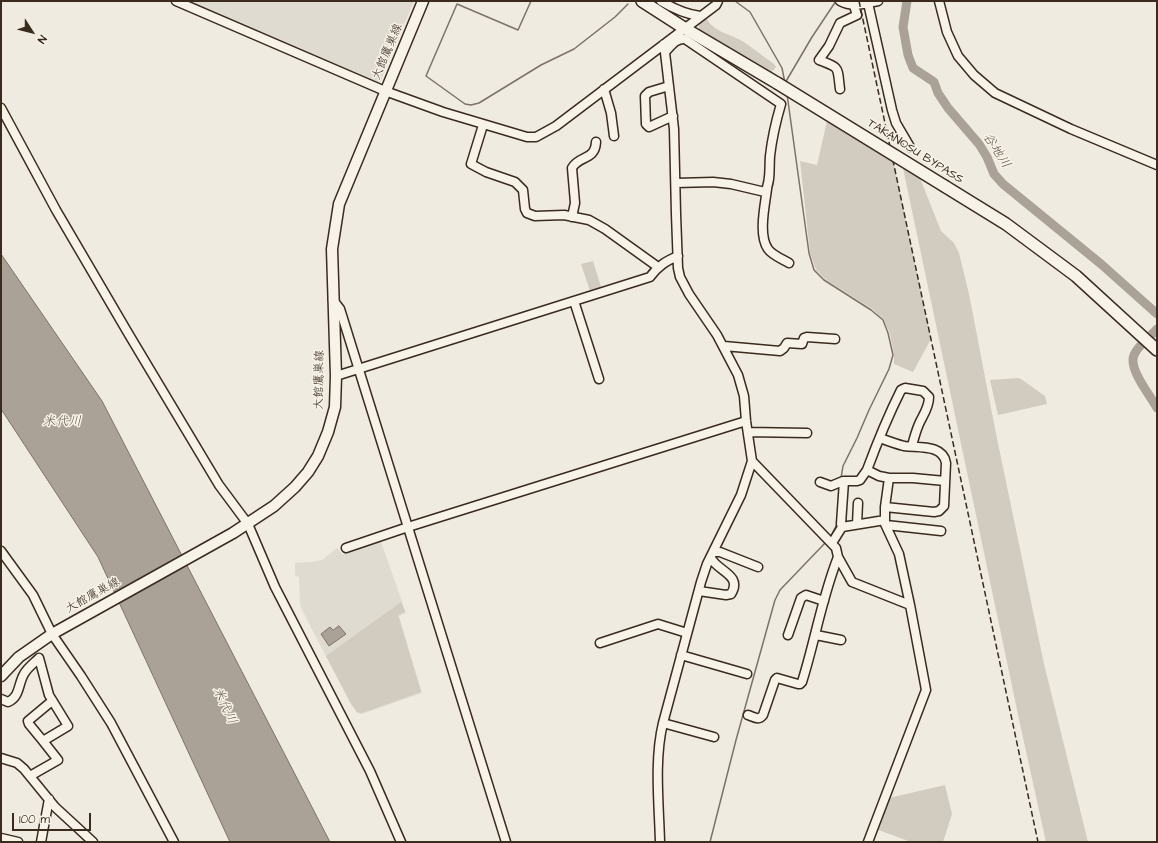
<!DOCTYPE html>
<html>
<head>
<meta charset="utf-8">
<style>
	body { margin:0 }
	#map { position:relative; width:1158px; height:843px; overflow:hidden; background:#efebe0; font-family:"Architects Daughter",sans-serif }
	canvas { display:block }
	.frame { position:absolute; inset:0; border:2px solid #3b2a1e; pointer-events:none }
	.north { position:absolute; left:12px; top:12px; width:40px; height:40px; -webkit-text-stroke:3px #f7f3e8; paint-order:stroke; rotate:126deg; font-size:11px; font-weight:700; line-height:16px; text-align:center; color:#3b2a1e }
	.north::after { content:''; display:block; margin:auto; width:14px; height:18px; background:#3b2a1e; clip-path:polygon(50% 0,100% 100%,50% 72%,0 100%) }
	.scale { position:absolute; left:12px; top:813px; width:79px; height:18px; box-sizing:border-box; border:2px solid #3b2a1e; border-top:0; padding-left:5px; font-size:12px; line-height:14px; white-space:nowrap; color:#3b2a1e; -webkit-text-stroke:3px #f7f3e8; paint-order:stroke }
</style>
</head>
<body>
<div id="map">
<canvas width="1158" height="843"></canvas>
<div class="frame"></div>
<div class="north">N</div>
<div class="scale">100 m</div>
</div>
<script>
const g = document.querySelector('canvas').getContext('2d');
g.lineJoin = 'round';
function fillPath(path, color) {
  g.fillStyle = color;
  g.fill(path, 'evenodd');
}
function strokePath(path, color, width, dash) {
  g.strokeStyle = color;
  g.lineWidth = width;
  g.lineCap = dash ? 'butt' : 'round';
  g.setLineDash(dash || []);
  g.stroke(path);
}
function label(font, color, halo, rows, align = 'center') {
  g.font = font + ' "Architects Daughter","Klee One",sans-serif';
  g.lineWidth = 3;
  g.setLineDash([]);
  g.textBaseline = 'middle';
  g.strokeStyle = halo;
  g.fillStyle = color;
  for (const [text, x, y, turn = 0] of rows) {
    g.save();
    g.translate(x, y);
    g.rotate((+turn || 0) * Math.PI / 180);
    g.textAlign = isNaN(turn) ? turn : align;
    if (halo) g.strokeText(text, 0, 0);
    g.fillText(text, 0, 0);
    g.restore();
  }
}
fillPath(new Path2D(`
	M 183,1 L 414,1 L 379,85 L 356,75 L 356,74 Z
	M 380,539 L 406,613 L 399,616 L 422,693 L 362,714 L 357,713 L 350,703 L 302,610 L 300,604 L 299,577 L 295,576 L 295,563 L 312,562 L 322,560 L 337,548 L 343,555 L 350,550 Z`), '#e0dbd0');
fillPath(new Path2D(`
	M 706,17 C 712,32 731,34 744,42 C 754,49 764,57 774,64 L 776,67 L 770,74 L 699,31 L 699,21 Z
	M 827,121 L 893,160 L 931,339 L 913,372 L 894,364 L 894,355 L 890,334 L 884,320 L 872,309 L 825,279 L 816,270 L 810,252 L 800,161 L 817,165 Z
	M 903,168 L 920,178 L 941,231 L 954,243 L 959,253 L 969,294 L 995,429 L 1044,664 L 1088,842 L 1046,842 L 1020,724 Z
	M 593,261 L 602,290 L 591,294 L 581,264 Z
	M 1018,378 L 1021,379 L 1045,396 L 1047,404 L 998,415 L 990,380 Z
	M 401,602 L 405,612 L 398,615 L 421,692 L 362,713 L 357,712 L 351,703 L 326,656 Z
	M 945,785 L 952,814 L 943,842 L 911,842 L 876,829 L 889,798 Z`), '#d1cbc0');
const water = new Path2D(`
	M 1,254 L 102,401 L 330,842 L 230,842 L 98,557 L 1,409 Z
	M 339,626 L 346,634 L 329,646 L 321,634 L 330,627 L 333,630 Z`);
fillPath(water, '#aaa296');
strokePath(water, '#7e7266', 1);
strokePath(new Path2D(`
	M 531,1 L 518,30 L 457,4 L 426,76 L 465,104 L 471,105 L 479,103 L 541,65 L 574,49 L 615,17 L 628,4
	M 735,1 L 750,12 L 782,68 L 785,83
	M 785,83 L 812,37 L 836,1
	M 787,94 L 809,253 L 814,270 L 824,280 L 871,310 L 883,320 L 888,333 L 893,355 L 889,369 L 869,410 L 857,438 L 843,466 L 841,478
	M 830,538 L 837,524
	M 710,842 L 736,740 L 775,600 L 780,590 L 826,542`), '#7e7266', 1.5);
strokePath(new Path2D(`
	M 907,1 L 903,27 L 908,55 L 913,68 L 934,82 L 938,93 L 948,108 L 979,144 L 987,157 L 994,174 L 1003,184 L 1101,264 L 1157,314
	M 1157,329 C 1150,337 1138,345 1134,355 C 1128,369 1150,395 1157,408`), '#aaa296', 9);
const minor = new Path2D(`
	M 176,1 L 385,91 L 443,112 L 527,137 L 536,137 L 556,126 L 716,5 L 718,1
	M 661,1 C 674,9 685,14 700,16
	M 840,1 C 853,8 864,4 878,1
	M 939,1 L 947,32 L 958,56 L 974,75 L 995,93 L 1071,129 L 1157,165
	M 868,3 L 892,110 L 896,123 L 910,147
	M 665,52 C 671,46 676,38 685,39 L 781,104 C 776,121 772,138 770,156 C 769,168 771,182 765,192 L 731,184 L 713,182 L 676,183
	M 669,86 L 649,92 L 645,96 L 646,124 L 649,127 L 673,116
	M 604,89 L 611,113 L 614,136
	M 840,89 C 837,67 841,68 819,60 L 829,46 L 840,23 L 857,15 L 854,6
	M 1,108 L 56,210 L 128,333 L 219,485 L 248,524 L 275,587 L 370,771 L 401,842
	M 483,125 L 471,164 L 486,172 L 515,182 L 523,190 L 525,209 L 527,213 L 535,216 L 564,215 L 589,220 L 605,229 L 658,267
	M 767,189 C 765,205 758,235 768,249 C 772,255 782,259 789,263
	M 572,217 L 575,203 L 572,168 C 579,155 595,161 596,142
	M 333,300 L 340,309 L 506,842
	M 574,301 L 599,379
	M 724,346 L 780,351 L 784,348 L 787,343 L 802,344 L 804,338 L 807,337 L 835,339
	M 336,376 L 650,277 C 658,266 666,261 678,256
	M 748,432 L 807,433
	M 880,438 C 888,441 896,444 904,446 C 918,448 943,444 946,463 L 944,506 L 939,511 L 934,512 L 885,507
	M 752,461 L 836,548 L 838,557 L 852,582 L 910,605 L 926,690 L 868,842
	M 889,478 L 913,478 L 945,481
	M 820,482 L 831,486 L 843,481 L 857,481 L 860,480 L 867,470
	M 857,524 L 858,503
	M 886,525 L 941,531
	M 842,527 L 841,524 L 844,481
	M 832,543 L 842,527 L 885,520
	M 346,548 L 408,527 L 746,421
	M 1,551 L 33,595 L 52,634 L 81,676 L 111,723 L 174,842
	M 714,552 L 720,552 L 758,567
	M 699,591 L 726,595 L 731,594 C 743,575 717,571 711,558
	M 910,605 L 899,554 L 885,524 L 885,507 L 889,478 L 879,476 L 867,470 C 877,443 888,416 901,390 L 905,388 L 923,391 L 929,397 C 929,408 923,415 919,424 C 916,431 914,438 912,446
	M 788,635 L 801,598 L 806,595 L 824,601
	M 816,635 L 841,640
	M 600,643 L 658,624 L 687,633
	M 681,655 L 747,674
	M 1,699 L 8,702 C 20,697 18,684 24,674 C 27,668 34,663 39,658 L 49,695 L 68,726 L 43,741 L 58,760 L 30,776
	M 748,715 C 754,717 759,721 763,715 L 775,680 L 777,678 L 798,684 L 800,684 L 802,682 C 815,641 822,597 838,557
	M 663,723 L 714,737
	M 43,741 L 29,724 L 28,721 L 52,701
	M 1,758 L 17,763 L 24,769 L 55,807 L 93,842
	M 1,838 L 18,842
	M 41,842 L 49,799
	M 660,842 C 659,804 654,760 663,723 L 701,582 L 707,564 L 741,495 L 752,461 L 746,421 L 744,396 L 738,375 L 717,335 L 689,294 L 680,277 L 678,268 L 676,214 L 674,129 L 664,44`);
const major = new Path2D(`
	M 1,676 L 19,657 L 52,634 L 233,533 L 274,506 L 295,487 L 308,472 L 318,456 L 328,432 L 335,407 L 336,376 L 332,249 L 339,204 L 423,1`);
const highway = new Path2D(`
	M 642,1 L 684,28 L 777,83
	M 946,187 L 1006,224 L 1076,276 L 1157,350`);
strokePath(minor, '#3b2a1e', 11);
strokePath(major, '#3b2a1e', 13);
strokePath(highway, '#3b2a1e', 14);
strokePath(minor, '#f7f3e8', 8);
strokePath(major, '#f7f3e8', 10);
strokePath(highway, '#f7f3e8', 11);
strokePath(new Path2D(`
	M 859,1 L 1038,842`), '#3b2a1e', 1.5, [6, 3]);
const highwayBridge = new Path2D(`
	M 777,83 L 946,187`);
strokePath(highwayBridge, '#3b2a1e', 14, []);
strokePath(highwayBridge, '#f7f3e8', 11);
label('12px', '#3b2a1e', '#f7f3e8', [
	["大館鷹巣線",388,52,-67],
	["TAKANOSU BYPASS",915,152,32],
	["大館鷹巣線",320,380,-89],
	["大館鷹巣線",93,596,-29]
]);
label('italic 13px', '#625448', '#f7f3e8', [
	["谷地川",996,151,57],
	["米代川",62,422],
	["米代川",224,706,66]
]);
</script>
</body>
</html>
